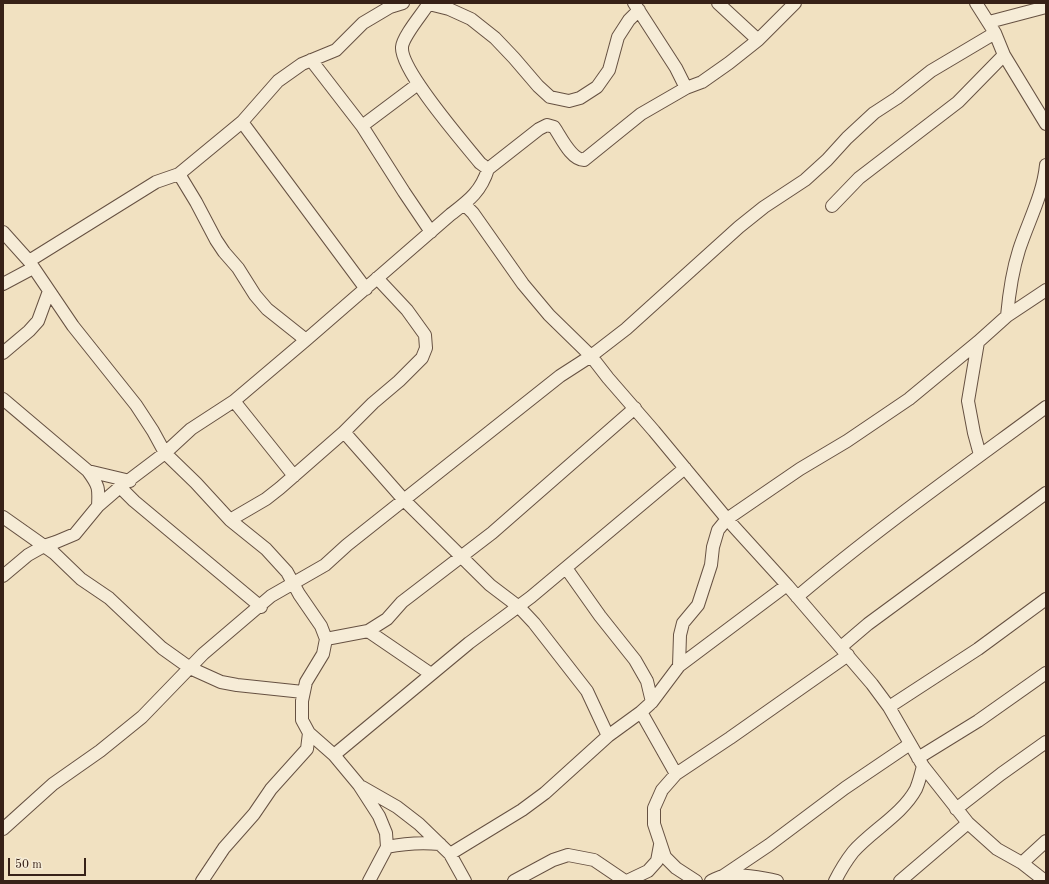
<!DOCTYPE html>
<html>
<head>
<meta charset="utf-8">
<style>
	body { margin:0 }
	#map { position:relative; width:1049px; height:884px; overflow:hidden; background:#f1e1c1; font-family:"Old Standard TT",serif }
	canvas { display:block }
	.frame { position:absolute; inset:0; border:4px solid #372117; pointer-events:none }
	.scale { position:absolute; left:8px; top:858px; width:78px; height:18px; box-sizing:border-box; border:2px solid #372117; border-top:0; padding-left:5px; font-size:12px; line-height:14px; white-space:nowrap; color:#372117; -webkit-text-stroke:3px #f6ecd7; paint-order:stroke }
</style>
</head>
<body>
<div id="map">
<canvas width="1049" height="884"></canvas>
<div class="frame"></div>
<div class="scale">50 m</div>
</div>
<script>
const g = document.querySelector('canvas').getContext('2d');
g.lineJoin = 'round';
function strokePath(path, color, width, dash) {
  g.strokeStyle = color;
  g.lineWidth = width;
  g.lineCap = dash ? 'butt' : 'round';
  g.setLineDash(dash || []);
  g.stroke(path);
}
const minor = new Path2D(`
	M 634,3 L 676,68 L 686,88
	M 718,3 L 758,40
	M 976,3 L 995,33 L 1004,55 L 1046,124
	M 429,4 L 449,9 L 471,19 L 495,38 L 514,58 L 538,86 L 550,97 L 569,101 L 580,98 L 597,87 L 609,70 L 618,37 L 629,20 L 639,10
	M 989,22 L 1046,7
	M 311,60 L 362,126 L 404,192 L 431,232
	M 242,122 L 366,289
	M 362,126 L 418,84
	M 488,169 L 539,129 L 547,125 L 554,127 C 561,137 571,160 584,160 L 641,114 L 686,88 L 702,82 L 729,63 L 758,40 L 795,3
	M 179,174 L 196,202 L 216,240 L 224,252 L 238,268 L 255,295 L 267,309 L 306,340
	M 464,204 L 473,213 L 523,284 L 549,315 L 591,356 L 608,378 L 654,431 L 727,519 L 787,585 L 872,684 L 889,707 L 923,766 L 968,823 L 997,849 L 1022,863 L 1045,881
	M 832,206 L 859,178 L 958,102 L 1004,55
	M 3,232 L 29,261 L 73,326 L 136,405 L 153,431 L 165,453 L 196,483 L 230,520 L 266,549 L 287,572 L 299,594 L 321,626 L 326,639 L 323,654 L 306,682 L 302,701 L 302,720 L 309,733 L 334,755 L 359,785 L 379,816 L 386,833 L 387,847 L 369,881
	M 29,261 L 156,182 L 179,174 L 242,122 L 278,81 L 302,64 L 336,50 L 363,23 L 390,7 L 403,3
	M 3,284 L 33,268
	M 1007,316 C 1009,294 1012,272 1019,250 C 1028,222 1043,195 1046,165
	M 978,342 L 968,401 L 974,433 L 980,455
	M 3,353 L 29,331 L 38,321 L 49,291
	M 3,399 L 88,471 C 99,486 99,488 98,506
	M 234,401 L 294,476
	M 344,432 L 404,500 L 490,585 L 519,607 L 534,623 L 587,691 L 608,736
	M 88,471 L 130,481
	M 120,487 L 134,501 L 261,607
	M 3,517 L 54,553 L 81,579 L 109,598 L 162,648 L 190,668 L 221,682 L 237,685 L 303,692
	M 230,520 L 266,499 L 280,488 L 344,432 L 373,403 L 399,381 L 422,358 L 426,348 L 425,335 L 407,310 L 377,278
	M 566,568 L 600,616 L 635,660 L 647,681 L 652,702
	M 3,576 L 28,555 L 44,546 L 56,542 L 75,534 L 98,506 L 120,487 L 165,453 L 191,429 L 234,401 L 306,340 L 450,215 C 468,201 481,192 488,169 L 480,163 C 463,142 400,70 402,47 C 403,36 423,13 429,3
	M 797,597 C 876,530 962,469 1046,407
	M 368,631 L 431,674
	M 326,639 L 368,631 L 387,619 L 402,602 L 492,533 L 635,408
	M 841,647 L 868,624 L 1046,493
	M 679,666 L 787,585
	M 889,707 L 978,649 L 1046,599
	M 641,712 L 676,774
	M 334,755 L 469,643 L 531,597 L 685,468
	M 918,758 L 978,721 L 1046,673
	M 362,787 L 397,807 L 419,824 L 450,854 L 465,881
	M 956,809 L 1001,774 L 1046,742
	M 3,829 L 53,784 L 100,751 L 142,717 L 203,654 L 271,596 L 325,565 L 347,545 L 560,376 L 591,356 L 626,329 L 739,227 L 764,207 L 805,180 L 827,160 L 847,138 L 874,113 L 897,98 L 931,71 L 995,33
	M 387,847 C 406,843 420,842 440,844
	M 450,854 L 522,810 L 545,793 L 608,736 L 641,712 L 652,702 L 679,666 L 680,635 L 683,623 L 698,605 L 711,565 L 713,547 L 718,530 L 727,519 L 800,469 L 847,441 L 909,399 L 978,342 L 1007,316 L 1046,290
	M 1022,863 L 1046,841
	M 723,876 L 769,845 L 845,788 L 910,744
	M 202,881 L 224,848 L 254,814 L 271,789 L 307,749 L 309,733
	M 514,881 L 553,860 L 568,855 L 594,860 L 625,881
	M 627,881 L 648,871 L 657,861 L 660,845
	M 696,881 L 676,868 L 665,857 L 654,824 L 654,808 L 662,790 L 676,774 L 730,738 L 848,655
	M 711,881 C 715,879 719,877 723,876 C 734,873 765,878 777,881
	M 835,881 C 840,871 846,861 853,852 C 871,831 902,815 916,789 C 919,782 921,774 923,766
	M 900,881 L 968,823`);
strokePath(minor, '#665142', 14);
strokePath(minor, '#f6ecd7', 12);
</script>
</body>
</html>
